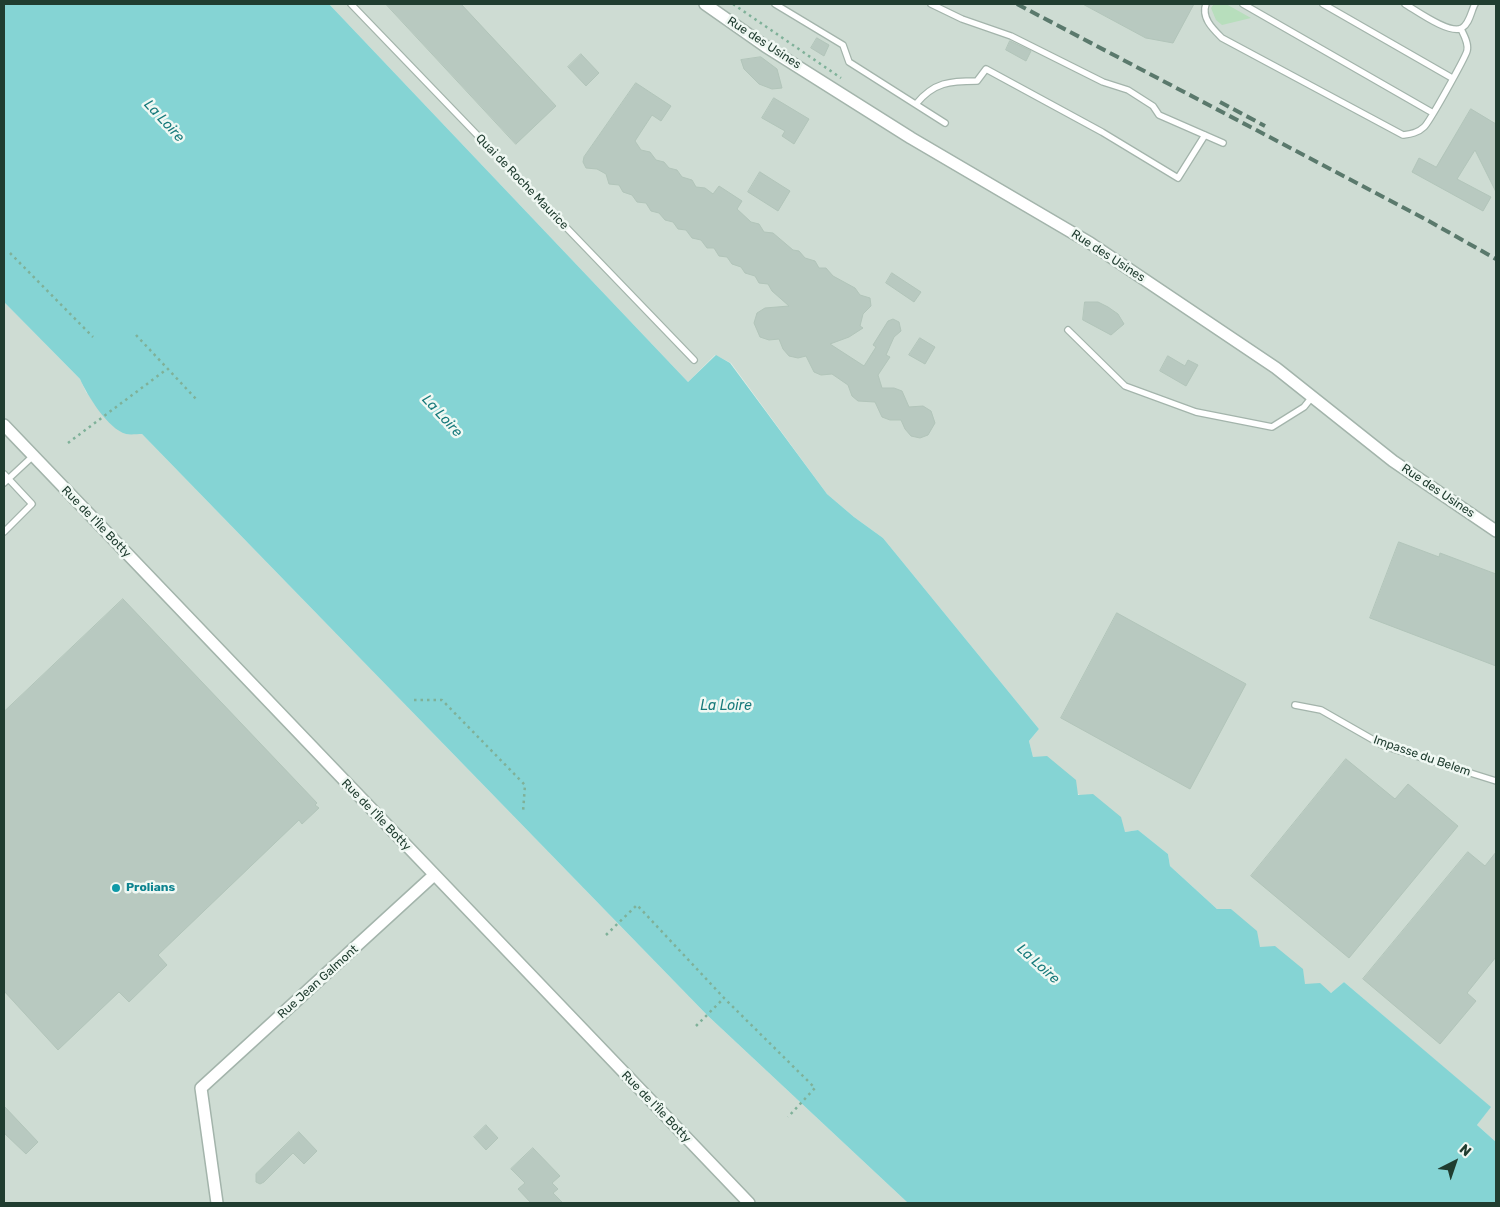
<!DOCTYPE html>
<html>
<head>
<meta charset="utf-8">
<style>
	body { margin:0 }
	#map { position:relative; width:1500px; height:1207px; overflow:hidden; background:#e0ece5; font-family:Rubik,sans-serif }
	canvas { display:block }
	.frame { position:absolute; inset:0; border:5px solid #203d30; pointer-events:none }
	.north { position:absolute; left:1430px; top:1137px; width:50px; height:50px; -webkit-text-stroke:4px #f0f8f3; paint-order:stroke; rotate:41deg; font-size:14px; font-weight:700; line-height:20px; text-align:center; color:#203d30 }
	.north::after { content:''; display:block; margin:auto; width:18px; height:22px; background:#203d30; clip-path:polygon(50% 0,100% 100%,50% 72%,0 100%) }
</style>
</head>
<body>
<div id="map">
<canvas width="1500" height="1207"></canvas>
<div class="frame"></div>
<div class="north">N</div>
</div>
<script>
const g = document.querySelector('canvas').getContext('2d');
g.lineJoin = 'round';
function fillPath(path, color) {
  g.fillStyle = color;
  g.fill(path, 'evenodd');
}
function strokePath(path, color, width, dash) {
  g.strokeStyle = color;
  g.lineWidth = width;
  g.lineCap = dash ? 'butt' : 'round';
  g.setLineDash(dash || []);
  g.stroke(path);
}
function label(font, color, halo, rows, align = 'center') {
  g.font = font + ' Rubik,sans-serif';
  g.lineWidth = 5;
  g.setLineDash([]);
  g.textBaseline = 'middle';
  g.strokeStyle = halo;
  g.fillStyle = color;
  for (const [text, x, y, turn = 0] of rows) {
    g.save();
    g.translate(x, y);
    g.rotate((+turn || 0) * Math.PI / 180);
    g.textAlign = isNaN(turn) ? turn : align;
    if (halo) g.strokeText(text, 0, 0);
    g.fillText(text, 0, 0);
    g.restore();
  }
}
fillPath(new Path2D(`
	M 329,4 L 1496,4 L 1496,1142 L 1477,1125 L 1490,1107 L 1344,982 L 1331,993 L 1305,985 L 1260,947 L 1231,909 L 1217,909 L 1170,866 L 1168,854 L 1138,830 L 1125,832 L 1033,757 L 1029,741 L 1039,729 L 883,538 L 854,517 L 827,494 L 731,363 L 715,355 L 688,382 Z
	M 4,302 L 80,379 L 86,392 L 112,425 L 126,434 L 142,434 L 707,1015 L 908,1203 L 4,1203 Z`), '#cedcd3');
fillPath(new Path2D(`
	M 1214,4 L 1226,4 L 1251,18 L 1222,25 L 1216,20 L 1211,8 Z`), '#b7debc');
fillPath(new Path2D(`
	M 4,4 L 329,4 L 688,382 L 716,355 L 730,363 L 827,494 L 854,517 L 883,538 L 1039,729 L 1029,741 L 1033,757 L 1047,756 L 1076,780 L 1078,795 L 1093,794 L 1121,817 L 1125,832 L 1138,830 L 1168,854 L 1170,866 L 1217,909 L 1231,909 L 1257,931 L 1260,947 L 1275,946 L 1303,969 L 1305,984 L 1320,983 L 1331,993 L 1344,982 L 1491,1107 L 1477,1125 L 1496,1142 L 1496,1203 L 908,1203 L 707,1015 L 142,434 C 137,434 131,435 126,434 C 108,429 87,395 80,379 L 4,302 Z`), '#85d4d4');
const building = new Path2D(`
	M 386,4 L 461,4 L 556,106 L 516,144 Z
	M 1083,4 L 1194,4 L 1173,43 L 1146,38 Z
	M 817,38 L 829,45 L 824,56 L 811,48 Z
	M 1010,41 L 1031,51 L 1026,61 L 1006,50 Z
	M 581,54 L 599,73 L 586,86 L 568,67 Z
	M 761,57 L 777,69 L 782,88 L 772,89 L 759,84 L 744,69 L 741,60 Z
	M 636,83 L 671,106 L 661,121 L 652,115 L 635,141 L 641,150 L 650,152 L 656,160 L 664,162 L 669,168 L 677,170 L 682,177 L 692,180 L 696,187 L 705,188 L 713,194 L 719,186 L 742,201 L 737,209 L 751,222 L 759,224 L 764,232 L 773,233 L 793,250 L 799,251 L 805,258 L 815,261 L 819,268 L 826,268 L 833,276 L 855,288 L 860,295 L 870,298 L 871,306 L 863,314 L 860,326 L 863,328 L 849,337 L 830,344 L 864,366 L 876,347 L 873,345 L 888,321 L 893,319 L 899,322 L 901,331 L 894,337 L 886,355 L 890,357 L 878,375 L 882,388 L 894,388 L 902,391 L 909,407 L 923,406 L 931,411 L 935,423 L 928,435 L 920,438 L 911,436 L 905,429 L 901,420 L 890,420 L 882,417 L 875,402 L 858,401 L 852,396 L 848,385 L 832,374 L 821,375 L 814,372 L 806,356 L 798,358 L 789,356 L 783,349 L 779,339 L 769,340 L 760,337 L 754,323 L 757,313 L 765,308 L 789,306 L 772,291 L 768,284 L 759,283 L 755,276 L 745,273 L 741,267 L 732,264 L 727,257 L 719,256 L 714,248 L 707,248 L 701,240 L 692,238 L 686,230 L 678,229 L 673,222 L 665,220 L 659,213 L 651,211 L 646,203 L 637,202 L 632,195 L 623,192 L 619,185 L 609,184 L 606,174 L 597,169 L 586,168 L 583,162 L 584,157 Z
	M 774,98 L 809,119 L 794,144 L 782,136 L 785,131 L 762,118 Z
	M 1471,109 L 1496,124 L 1496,192 L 1475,150 L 1457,179 L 1491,197 L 1483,211 L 1412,172 L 1419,158 L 1436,167 Z
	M 760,172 L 790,191 L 778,211 L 748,192 Z
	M 892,273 L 921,292 L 914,302 L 886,283 Z
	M 1085,302 L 1098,302 L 1108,307 L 1118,314 L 1124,324 L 1111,335 L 1083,320 Z
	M 920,338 L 935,347 L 925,364 L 909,355 Z
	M 1168,356 L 1185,366 L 1188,360 L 1198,365 L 1186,386 L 1160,371 Z
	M 1399,542 L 1439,557 L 1440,553 L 1496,574 L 1496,666 L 1370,618 Z
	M 123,599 L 317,803 L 315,805 L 319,808 L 302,824 L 299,820 L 158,955 L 167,965 L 129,1002 L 119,992 L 58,1050 L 4,991 L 4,712 Z
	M 1117,613 L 1246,684 L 1190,789 L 1061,718 Z
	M 1346,759 L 1395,799 L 1408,784 L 1458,826 L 1349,958 L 1251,876 Z
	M 1468,852 L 1485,866 L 1496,852 L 1496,957 L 1467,993 L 1476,1001 L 1440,1044 L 1363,979 Z
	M 4,1106 L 38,1142 L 26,1154 L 4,1133 Z
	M 486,1125 L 498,1138 L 486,1150 L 474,1137 Z
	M 299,1132 L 317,1151 L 304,1164 L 293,1153 L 264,1182 L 260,1184 L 256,1182 L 256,1174 Z
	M 533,1148 L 560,1176 L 552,1183 L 558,1189 L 553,1193 L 563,1203 L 531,1203 L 518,1189 L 525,1183 L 511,1169 Z`);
fillPath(building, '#b8c9c0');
strokePath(building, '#b2c5ba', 1);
const service = new Path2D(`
	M 351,4 L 694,360
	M 775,4 L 843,45 L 849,62 L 945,123
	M 931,4 L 962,19 L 1011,36 L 1103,82 L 1128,90 L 1153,106 L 1159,115 L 1223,143
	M 1206,4 C 1201,18 1213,29 1222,38 L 1403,135 C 1410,134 1418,133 1424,127 C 1429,123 1465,58 1467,51 C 1469,44 1464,35 1461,29
	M 1243,4 L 1433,113
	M 1323,4 L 1452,78
	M 1405,4 C 1417,11 1450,35 1462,28 C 1470,23 1471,11 1475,4
	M 916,104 C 934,82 950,81 977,81 L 986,69 L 1102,132 L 1178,178 L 1205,135
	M 1068,330 L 1125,386 L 1196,412 L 1272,427 L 1304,407 L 1312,397
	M 4,474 L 32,504 L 4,532
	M 4,483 L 33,456
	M 1295,705 L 1321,710 L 1384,746 L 1496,781`);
const minor = new Path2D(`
	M 705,4 L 765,46 L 911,138 L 1090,243 L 1276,368 L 1393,461 L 1496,531
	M 4,425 L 749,1203
	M 217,1203 L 201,1088 L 434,875`);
strokePath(service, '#a3b4ab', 8);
strokePath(minor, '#a3b4ab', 14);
strokePath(new Path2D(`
	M 733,4 L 841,78
	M 10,253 L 93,337
	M 136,335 L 196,399
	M 68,443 L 167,369
	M 414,700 L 442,700 L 525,785 L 523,812
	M 606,935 L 637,905 L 724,998 L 815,1088 L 788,1117
	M 696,1026 L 724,998`), '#7fb199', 2.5, [2.5, 4]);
strokePath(service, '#fff', 5.5);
strokePath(minor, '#fff', 11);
strokePath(new Path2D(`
	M 1017,4 L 1427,220 L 1496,259
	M 1220,102 L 1265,126`), '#5a796c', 4, [10, 5]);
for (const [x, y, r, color] of [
	[116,888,5,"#0f9aa8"]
]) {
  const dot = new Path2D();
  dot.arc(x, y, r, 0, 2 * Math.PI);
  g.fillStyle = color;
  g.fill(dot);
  strokePath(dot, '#f0f8f3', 2);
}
label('12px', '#203d30', '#f0f8f3', [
	["Rue des Usines",764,43,33],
	["Quai de Roche Maurice",522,182,46],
	["Rue des Usines",1108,256,33],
	["Rue des Usines",1438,491,34],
	["Rue de l'Île Botty",96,522,46],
	["Impasse du Belem",1422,756,19],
	["Rue de l'Île Botty",376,815,46],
	["Rue Jean Galmont",318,982,-42],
	["Rue de l'Île Botty",656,1107,46]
]);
label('bold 12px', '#0d838f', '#f0f8f3', [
	["Prolians",126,888]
], 'left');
label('italic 14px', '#177a7b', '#f0f8f3', [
	["La Loire",164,121,47],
	["La Loire",442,416,47],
	["La Loire",726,706],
	["La Loire",1038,964,42]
]);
</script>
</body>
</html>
